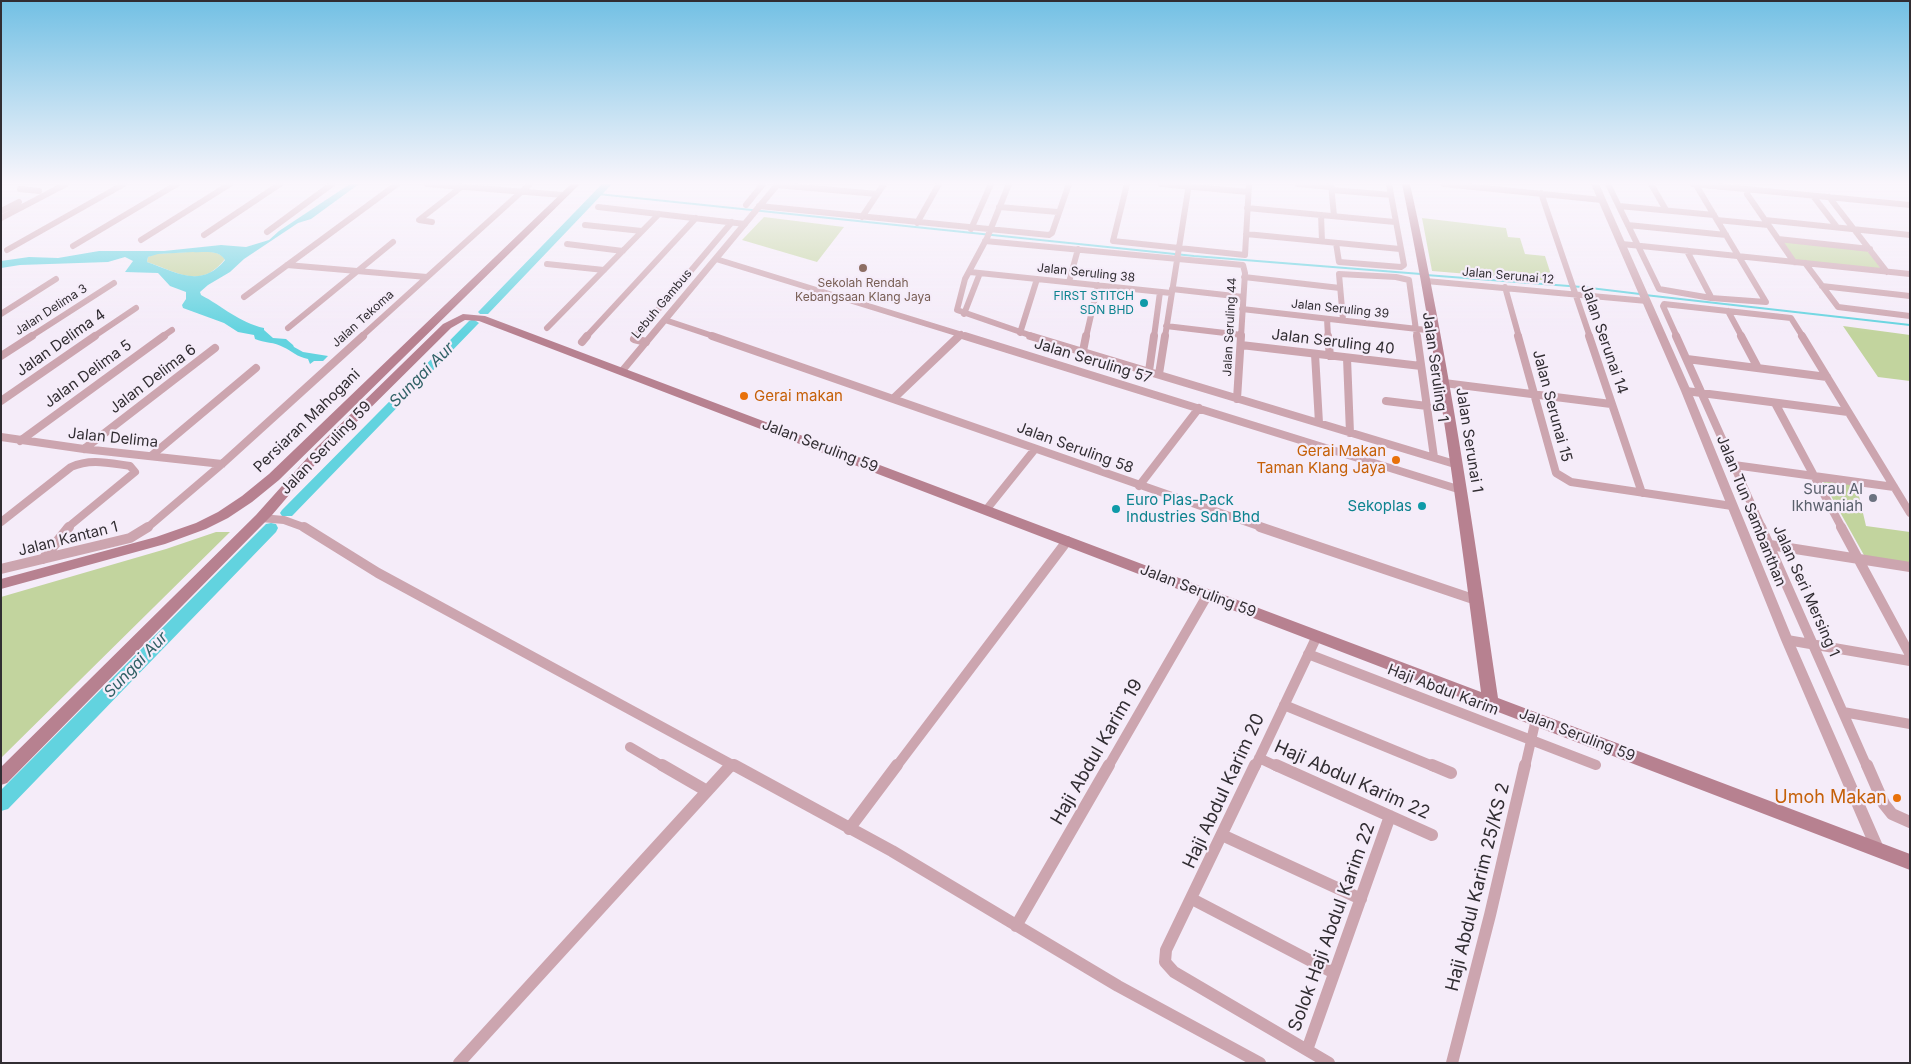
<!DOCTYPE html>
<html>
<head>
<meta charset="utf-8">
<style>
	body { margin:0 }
	#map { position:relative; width:1911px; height:1064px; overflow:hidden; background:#f5ecf9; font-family:Inter,sans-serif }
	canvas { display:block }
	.frame { position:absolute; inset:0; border:2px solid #312d32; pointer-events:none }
</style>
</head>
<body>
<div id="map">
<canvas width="1911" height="1064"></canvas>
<div class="frame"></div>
</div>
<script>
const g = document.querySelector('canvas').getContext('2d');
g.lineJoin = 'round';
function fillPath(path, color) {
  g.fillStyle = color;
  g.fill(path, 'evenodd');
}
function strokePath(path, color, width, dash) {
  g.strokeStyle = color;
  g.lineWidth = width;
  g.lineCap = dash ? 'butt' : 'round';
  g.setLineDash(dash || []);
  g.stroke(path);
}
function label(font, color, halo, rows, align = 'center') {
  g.font = font + ' Inter,sans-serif';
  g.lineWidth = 4.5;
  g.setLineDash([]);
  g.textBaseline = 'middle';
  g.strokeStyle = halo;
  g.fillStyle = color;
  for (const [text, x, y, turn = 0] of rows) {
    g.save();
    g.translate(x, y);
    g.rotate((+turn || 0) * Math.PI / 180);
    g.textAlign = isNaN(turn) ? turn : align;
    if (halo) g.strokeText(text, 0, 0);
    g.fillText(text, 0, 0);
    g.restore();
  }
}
fillPath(new Path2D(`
	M 764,217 L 844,227 L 817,262 L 742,240 Z
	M 1422,218 L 1506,228 L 1508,237 L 1520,238 L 1525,254 L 1545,256 L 1553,281 L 1432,271 Z
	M 1782,241 L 1867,250 L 1883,271 L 1794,260 Z
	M 188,252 C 199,252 218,249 225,259 C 200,291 176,271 147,262 L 148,257 L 155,254 Z
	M 1843,326 L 1910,335 L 1910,381 L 1878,377 Z
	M 1821,478 L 1856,483 L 1866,526 L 1910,532 L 1910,564 L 1865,557 Z
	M 216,532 L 230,532 L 1,758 L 1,597 L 166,549 Z`), '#c2d49e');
fillPath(new Path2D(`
	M 350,184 L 359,184 L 311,219 L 298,223 L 244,259 L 230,272 L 208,285 L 200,292 L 201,295 C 222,306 240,323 264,328 L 264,330 L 273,338 L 286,339 L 293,345 L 294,347 L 303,352 L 328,356 L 323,361 L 314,361 L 310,364 L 308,359 C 297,357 292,351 283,347 C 275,342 264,343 255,339 L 254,335 L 238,332 L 224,323 L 183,308 L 182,305 L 186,299 L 186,292 L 170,286 L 158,273 L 125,272 L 133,261 L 125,257 L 108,262 L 20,265 L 1,268 L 1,261 L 29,257 L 58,258 L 99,251 L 164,251 L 221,245 L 246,247 L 269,240 L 279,231 ZM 193,252 C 204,253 218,249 225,260 C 201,289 176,272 147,262 L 148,257 L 158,254 Z`), '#62d3df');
strokePath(new Path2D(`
	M 598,194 L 1194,256 L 1421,274
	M 1426,275 L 1582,287 L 1640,294
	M 1645,295 L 1910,325`), '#62d3df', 2);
fillPath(new Path2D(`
	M 602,184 L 612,184 L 488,314 L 480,314 L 478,312 L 480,310 Z
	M 473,319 L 479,323 L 477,325 L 292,516 L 282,516 L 280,513 L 282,510 L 469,321 Z
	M 271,523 L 276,524 L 278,528 L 276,532 L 8,809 L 1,811 L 1,790 L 266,524 Z`), '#62d3df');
strokePath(new Path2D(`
	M 427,184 L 563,195
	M 1009,184 L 987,238 L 965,279 L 957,310 L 1035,337
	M 1127,184 L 1113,241 L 1245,255 L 1249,184
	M 1161,184 L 1248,192
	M 1298,184 L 1331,187
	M 1331,184 L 1334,216
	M 1444,184 L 1602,200
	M 1608,184 L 1659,289 L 1711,298 L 1766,302 L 1696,185
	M 1651,184 L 1666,210
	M 1693,184 L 1910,205
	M 777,185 L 877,194
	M 20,189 L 39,191
	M 1332,190 L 1391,195
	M 1541,193 L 1590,337
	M 1747,194 L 1794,262
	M 1813,196 L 1837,227
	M 1829,197 L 1887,272
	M 746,205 L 763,184
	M 759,206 L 1049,235 L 1052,233 L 1069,184
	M 1619,206 L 1714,215
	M 598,207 L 745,224
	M 999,207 L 1058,212
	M 1247,208 L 1395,222
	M 1,211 L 19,202
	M 1321,215 L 1322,241
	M 862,217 L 884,184
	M 1,218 L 66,184
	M 1717,220 L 1768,225
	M 1765,220 L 1910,235
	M 432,222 L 419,220 L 460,188
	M 917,223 L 939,184
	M 585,225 L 642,231
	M 1628,225 L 1726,235
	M 971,229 L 991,184
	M 267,232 L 332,184
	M 1246,234 L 1400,249
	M 204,235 L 280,184
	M 1778,239 L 1870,249
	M 141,240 L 230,184
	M 985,241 L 1243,265 L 1245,273 L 1241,337
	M 1336,243 L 1339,262 L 1401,267 L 1404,265 L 1389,184
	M 567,244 L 623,251
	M 1622,244 L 1910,274
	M 73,246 L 177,184
	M 7,250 L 124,184
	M 1687,251 L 1711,297
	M 716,259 L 969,337
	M 1805,263 L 1838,307 L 1910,316
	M 547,264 L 604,270
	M 287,265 L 427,277
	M 970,272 L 1171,293
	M 1244,277 L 1340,288
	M 1426,281 L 1647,301
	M 1069,282 L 1078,249
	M 1822,286 L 1910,296
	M 1505,287 L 1519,337
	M 1172,289 L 1243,297
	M 244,297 L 397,184
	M 1242,309 L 1435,331
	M 1728,311 L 1742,337
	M 1,314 L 56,279
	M 964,314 L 980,273
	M 1327,319 L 1328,337
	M 665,320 L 716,337
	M 1343,320 L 1339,274 L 1396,277 L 1409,280 L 1417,337
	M 1166,326 L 1242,335
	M 288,328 L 393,242
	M 547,328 L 659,214
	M 1020,333 L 1037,279
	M 30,337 L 114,283
	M 93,337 L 136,308
	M 162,337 L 172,330
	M 361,337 L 530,184
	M 586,337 L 696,218
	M 635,337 L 732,222
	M 957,337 L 961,334
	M 1086,337 L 1098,285
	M 1154,337 L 1160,292
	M 1165,337 L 1189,184
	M 1677,337 L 1663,306 L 1664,304 L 1791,318 L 1803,337`), '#cca5af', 6);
strokePath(new Path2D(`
	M 636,336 L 634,339 L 646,342
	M 712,336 L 1264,528
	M 965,336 L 1461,490
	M 1030,336 L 1458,465
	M 1328,336 L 1330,356
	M 1417,336 L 1434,457
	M 1518,336 L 1556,473 L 1571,482 L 1732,506
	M 1589,336 L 1642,493
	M 1676,336 L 1762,528
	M 1741,336 L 1758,368
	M 1802,336 L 1910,513
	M 582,342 L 587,336
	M 1241,345 L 1421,366
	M 1083,351 L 1086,336
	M 1315,354 L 1319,423
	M 1,356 L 32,336
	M 1347,358 L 1350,433
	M 1687,359 L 1827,377
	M 1149,371 L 1154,336
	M 1159,374 L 1165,336
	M 1444,383 L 1611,404
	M 1686,391 L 1848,412
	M 894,398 L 959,336
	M 1237,399 L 1241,336
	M 1,401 L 95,336
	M 1386,401 L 1427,406
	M 1775,403 L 1842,528
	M 1,437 L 84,449 L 222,464
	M 20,441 L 164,336
	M 84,449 L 215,348
	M 151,456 L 256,368
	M 1734,465 L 1894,487
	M 1139,486 L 1199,408
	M 986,510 L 1035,449
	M 261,518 L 284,520 L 306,528
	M 1,522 L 71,467 C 90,458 109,463 130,466 L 135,472 L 67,528
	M 147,528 L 222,464 L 363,336`), '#cca5af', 8);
strokePath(new Path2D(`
	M 304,527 L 378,573 L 736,767
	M 1260,527 L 1476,600
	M 1761,527 L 1867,767
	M 1841,527 L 1910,655
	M 1770,545 L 1910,567
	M 43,559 L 69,527
	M 1,569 L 130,538 L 148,527
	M 1787,640 L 1910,661
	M 1308,654 L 1596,765
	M 1284,705 L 1435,767
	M 1843,712 L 1910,724
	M 630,747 L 664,767
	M 1259,758 L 1278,767
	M 730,767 L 732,764
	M 896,767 L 1067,541
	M 1108,767 L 1208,594
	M 1255,767 L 1317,636
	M 1525,767 L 1536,719`), '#cca5af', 10);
strokePath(new Path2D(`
	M 662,765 L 707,791
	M 734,765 L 892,851 L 1118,986 L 1260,1063
	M 1255,765 L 1166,950 L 1165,962 L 1174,972 L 1329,1063
	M 1276,765 L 1432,835
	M 1432,765 L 1451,773
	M 1867,765 L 1884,804 L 1892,814 L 1910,822
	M 849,829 L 897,765
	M 1222,835 L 1361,899
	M 1192,899 L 1334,973
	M 1016,926 L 1109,765
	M 1307,1050 L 1390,816
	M 459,1063 L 731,765
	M 1452,1063 L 1490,915 L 1525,765`), '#cca5af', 12);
fillPath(new Path2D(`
	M 774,184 L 782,184 L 625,373 L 619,373 L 619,369 Z
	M 1591,184 L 1599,184 L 1691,391 L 1793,640 L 1885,850 L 1883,855 L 1878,857 L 1873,855 L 1871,850 L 1781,640 L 1681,391 Z`), '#cca5af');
fillPath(new Path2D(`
	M 571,184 L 580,184 L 279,480 L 252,502 L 228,518 L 206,529 L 165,544 L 1,589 L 1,579 L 156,537 L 196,523 L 218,512 L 242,496 L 269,474 Z
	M 1402,184 L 1410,184 C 1448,354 1473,526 1498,698 L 1910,854 L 1910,870 L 479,321 L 465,320 L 451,328 L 324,454 L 272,515 L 7,783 L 1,785 L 1,767 L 256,515 L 316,448 L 443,324 L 463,314 L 485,316 L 1481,692 C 1459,521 1437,352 1402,184 Z`), '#b78190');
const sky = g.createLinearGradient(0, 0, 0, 333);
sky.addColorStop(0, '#72c0e4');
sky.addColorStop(0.55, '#faf6fc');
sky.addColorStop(1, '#faf6fc00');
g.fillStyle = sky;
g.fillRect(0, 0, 1911, 333);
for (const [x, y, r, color] of [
	[863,268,5,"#8d6e63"],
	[1144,303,5,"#0f9aa8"],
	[744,396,5,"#e8710a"],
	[1396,460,5,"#e8710a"],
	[1873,498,5,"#6b7280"],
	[1422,506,5,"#0f9aa8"],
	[1116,509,5,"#0f9aa8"],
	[1897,798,5,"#e8710a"]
]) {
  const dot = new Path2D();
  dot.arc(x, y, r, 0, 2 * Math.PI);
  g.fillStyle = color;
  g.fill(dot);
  strokePath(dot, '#f5ecf9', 2);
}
label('12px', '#312d32', '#f5ecf9', [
	["Jalan Seruling 38",1086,273,6],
	["Jalan Serunai 12",1508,276,5],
	["Lebuh Gambus",662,304,-50],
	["Jalan Seruling 39",1340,309,6],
	["Jalan Delima 3",51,310,-33],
	["Jalan Tekoma",363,319,-42],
	["Jalan Seruling 44",1230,327,-87]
]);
label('12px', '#785e54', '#f5ecf9', [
	["Sekolah Rendah",863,283],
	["Kebangsaan Klang Jaya",863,297]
]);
label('12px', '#0d838f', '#f5ecf9', [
	["FIRST STITCH",1134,296],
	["SDN BHD",1134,310]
], 'right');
label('15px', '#312d32', '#f5ecf9', [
	["Jalan Serunai 14",1604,339,71],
	["Jalan Seruling 40",1333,342,7],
	["Jalan Delima 4",61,343,-35],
	["Jalan Seruling 57",1093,361,17],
	["Jalan Seruling 1",1435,367,82],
	["Jalan Delima 5",88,374,-36],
	["Jalan Delima 6",153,379,-37],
	["Jalan Serunai 15",1552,406,75],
	["Persiaran Mahogani",307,421,-44],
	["Jalan Delima",113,438,6],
	["Jalan Serunai 1",1469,440,81],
	["Jalan Seruling 59",820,446,21],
	["Jalan Seruling 59",326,448,-46],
	["Jalan Seruling 58",1075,448,20],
	["Jalan Tun Sambanthan",1751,511,68],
	["Jalan Kantan 1",68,539,-14],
	["Jalan Seruling 59",1198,591,21],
	["Jalan Seri Mersing 1",1806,591,66],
	["Haji Abdul Karim",1443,690,21],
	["Jalan Seruling 59",1577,735,21]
]);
label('15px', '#c56008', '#f5ecf9', [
	["Gerai makan",754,396],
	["Gerai Makan",1386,451,"right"],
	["Taman Klang Jaya",1386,468,"right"]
], 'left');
label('15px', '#5b616d', '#f5ecf9', [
	["Surau Al",1863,489],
	["Ikhwaniah",1863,506]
], 'right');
label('15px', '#0d838f', '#f5ecf9', [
	["Euro Plas-Pack",1126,500],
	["Industries Sdn Bhd",1126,517],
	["Sekoplas",1412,506,"right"]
], 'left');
label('italic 16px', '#306166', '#f5ecf9', [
	["Sungai Aur",422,375,-45],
	["Sungai Aur",136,665,-46]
]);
label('18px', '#312d32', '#f5ecf9', [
	["Haji Abdul Karim 19",1097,752,-60],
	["Haji Abdul Karim 22",1352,780,24],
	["Haji Abdul Karim 20",1224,791,-65],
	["Haji Abdul Karim 25/KS 2",1478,887,-76],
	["Solok Haji Abdul Karim 22",1332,927,-70]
]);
label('18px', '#c56008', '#f5ecf9', [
	["Umoh Makan",1887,798]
], 'right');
</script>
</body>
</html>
